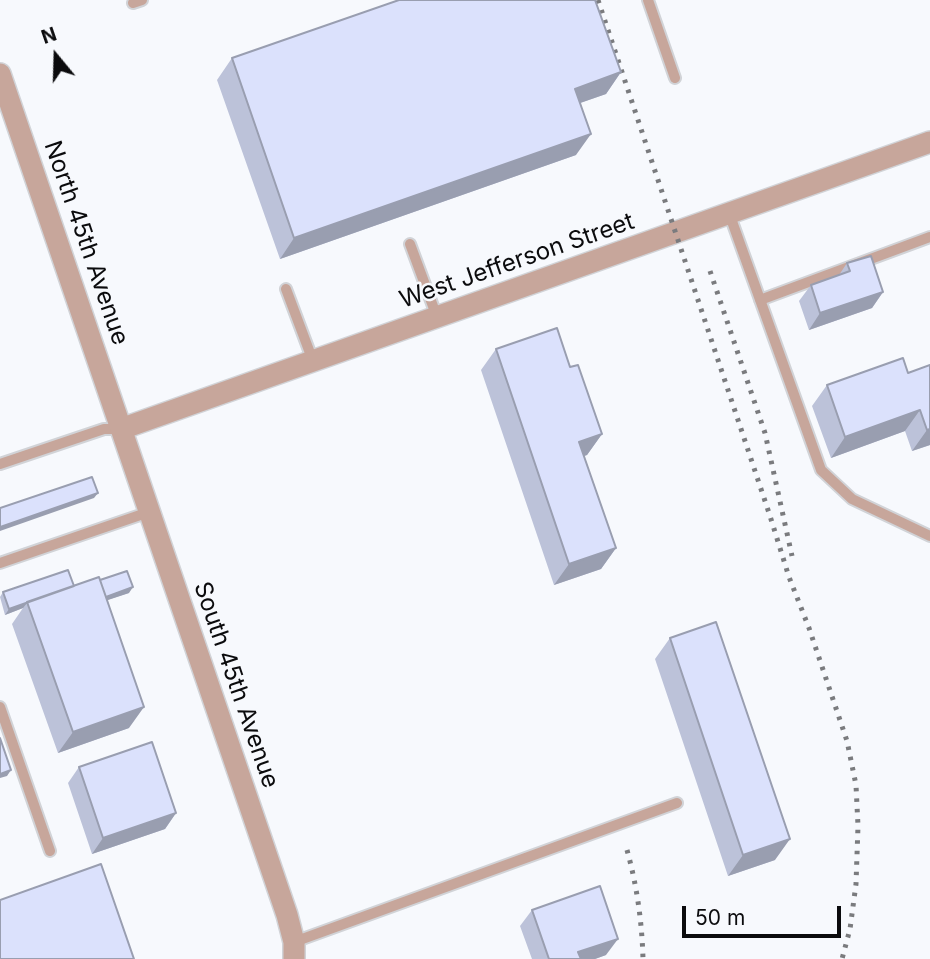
<!DOCTYPE html>
<html>
<head>
<meta charset="utf-8">
<style>
	body { margin:0 }
	#map { position:relative; width:930px; height:959px; overflow:hidden; background:#f7f9fd; font-family:Inter,sans-serif }
	canvas { display:block }
	.north { position:absolute; left:21px; top:21px; width:70px; height:70px; -webkit-text-stroke:5px #f7f9fd; paint-order:stroke; rotate:341deg; font-size:19px; font-weight:700; line-height:28px; text-align:center; color:#0b0b0d }
	.north::after { content:''; display:block; margin:auto; width:24px; height:32px; background:#0b0b0d; clip-path:polygon(50% 0,100% 100%,50% 72%,0 100%) }
	.scale { position:absolute; left:682px; top:906px; width:159px; height:32px; box-sizing:border-box; border:4px solid #0b0b0d; border-top:0; padding-left:9px; font-size:21px; line-height:24px; white-space:nowrap; color:#0b0b0d; -webkit-text-stroke:5px #f7f9fd; paint-order:stroke }
</style>
</head>
<body>
<div id="map">
<canvas width="930" height="959"></canvas>
<div class="north">N</div>
<div class="scale">50 m</div>
</div>
<script>
const g = document.querySelector('canvas').getContext('2d');
g.lineJoin = 'round';
function strokePath(path, color, width, dash) {
  g.strokeStyle = color;
  g.lineWidth = width;
  g.lineCap = dash ? 'butt' : 'round';
  g.setLineDash(dash || []);
  g.stroke(path);
}
function fillPath(path, color) {
  g.fillStyle = color;
  g.fill(path, 'evenodd');
}
function label(font, color, halo, rows, align = 'center') {
  g.font = font + ' Inter,sans-serif';
  g.lineWidth = 5;
  g.setLineDash([]);
  g.textBaseline = 'middle';
  g.strokeStyle = halo;
  g.fillStyle = color;
  for (const [text, x, y, turn = 0] of rows) {
    g.save();
    g.translate(x, y);
    g.rotate((+turn || 0) * Math.PI / 180);
    g.textAlign = isNaN(turn) ? turn : align;
    if (halo) g.strokeText(text, 0, 0);
    g.fillText(text, 0, 0);
    g.restore();
  }
}
const lane = new Path2D(`
	M 648,0 L 675,78
	M 133,3 L 142,0
	M 729,213 L 821,470 L 852,499 L 930,536
	M 410,244 L 437,317
	M 286,289 L 313,361
	M 760,300 L 930,237
	M 0,464 L 104,429 L 121,429
	M 0,563 L 149,512
	M 0,707 L 50,851
	M 294,942 L 677,803`);
const street = new Path2D(`
	M 0,74 L 287,915 L 294,942 L 294,959
	M 121,429 L 930,142`);
strokePath(lane, '#d1d3d7', 14);
strokePath(street, '#d1d3d7', 24);
strokePath(lane, '#c7a69b', 10);
strokePath(street, '#c7a69b', 21);
strokePath(new Path2D(`
	M 598,0 L 770,516 L 789,577 L 809,628 L 847,741 L 856,785 L 858,826 L 856,884 L 850,929 L 842,959
	M 710,271 L 765,433 L 792,556
	M 627,850 C 637,886 642,922 643,959`), '#7a7b7e', 5, [3.5, 7]);
fillPath(new Path2D(`
	M 232,58 L 621,72 L 606,94 L 580,103 L 576,155 L 280,259 L 217,80 Z
	M 847,263 L 883,292 L 872,308 L 809,330 L 799,301 L 811,285 L 839,275 Z
	M 496,349 L 570,367 L 602,434 L 587,455 L 584,456 L 616,548 L 601,569 L 554,585 L 481,370 Z
	M 930,365 L 930,445 L 912,451 L 905,431 L 831,458 L 812,406 L 827,385 L 908,373 Z
	M 100,580 L 129,593 L 107,600 L 129,728 L 58,753 L 12,624 L 23,608 L 5,615 L 0,597 L 3,592 L 74,586 Z
	M 670,638 L 775,860 L 728,876 L 655,659 Z
	M 79,767 L 176,813 L 165,829 L 92,854 L 68,783 Z
	M 532,910 L 606,955 L 595,959 L 532,959 L 520,926 Z`), '#bcc2d9');
fillPath(new Path2D(`
	M 621,72 L 606,94 L 560,110 L 575,89 Z
	M 591,134 L 576,155 L 280,259 L 294,238 Z
	M 883,292 L 872,308 L 809,330 L 820,313 Z
	M 920,410 L 905,431 L 831,458 L 845,437 Z
	M 930,429 L 930,445 L 912,451 L 927,430 Z
	M 602,434 L 587,455 L 564,463 L 579,442 Z
	M 98,493 L 94,498 L 0,531 L 0,527 Z
	M 616,548 L 601,569 L 554,585 L 569,564 Z
	M 133,587 L 129,593 L 96,604 L 100,599 Z
	M 27,603 L 23,608 L 5,615 L 9,609 Z
	M 144,707 L 129,728 L 58,753 L 73,732 Z
	M 11,770 L 7,776 L 0,778 L 0,774 Z
	M 176,813 L 165,829 L 92,854 L 103,838 Z
	M 790,839 L 775,860 L 728,876 L 743,855 Z
	M 618,939 L 606,955 L 595,959 L 574,959 L 578,952 Z`), '#999eb0');
const building = new Path2D(`
	M 399,0 L 595,0 L 621,72 L 575,89 L 591,134 L 294,238 L 232,58 Z
	M 871,256 L 883,292 L 820,313 L 811,285 L 850,271 L 847,263 Z
	M 557,328 L 570,367 L 578,365 L 602,434 L 579,442 L 616,548 L 569,564 L 496,349 Z
	M 903,358 L 908,373 L 930,365 L 930,429 L 927,430 L 920,410 L 845,437 L 827,385 Z
	M 92,477 L 98,493 L 0,527 L 0,508 Z
	M 68,570 L 74,586 L 9,609 L 3,592 Z
	M 127,571 L 133,587 L 106,597 L 100,580 Z
	M 99,577 L 144,707 L 73,732 L 27,602 Z
	M 716,622 L 790,839 L 743,855 L 670,638 Z
	M 0,738 L 11,770 L 0,774 Z
	M 152,742 L 176,813 L 103,838 L 79,767 Z
	M 101,864 L 134,959 L 0,959 L 0,900 Z
	M 600,886 L 618,939 L 578,952 L 581,959 L 549,959 L 532,910 Z`);
fillPath(building, '#dbe1fc');
strokePath(building, '#999eb0', 2);
label('24px', '#0b0b0d', '#f7f9fd', [
	["North 45th Avenue",86,243,71],
	["West Jefferson Street",517,261,-19],
	["South 45th Avenue",236,685,71]
]);
</script>
</body>
</html>
